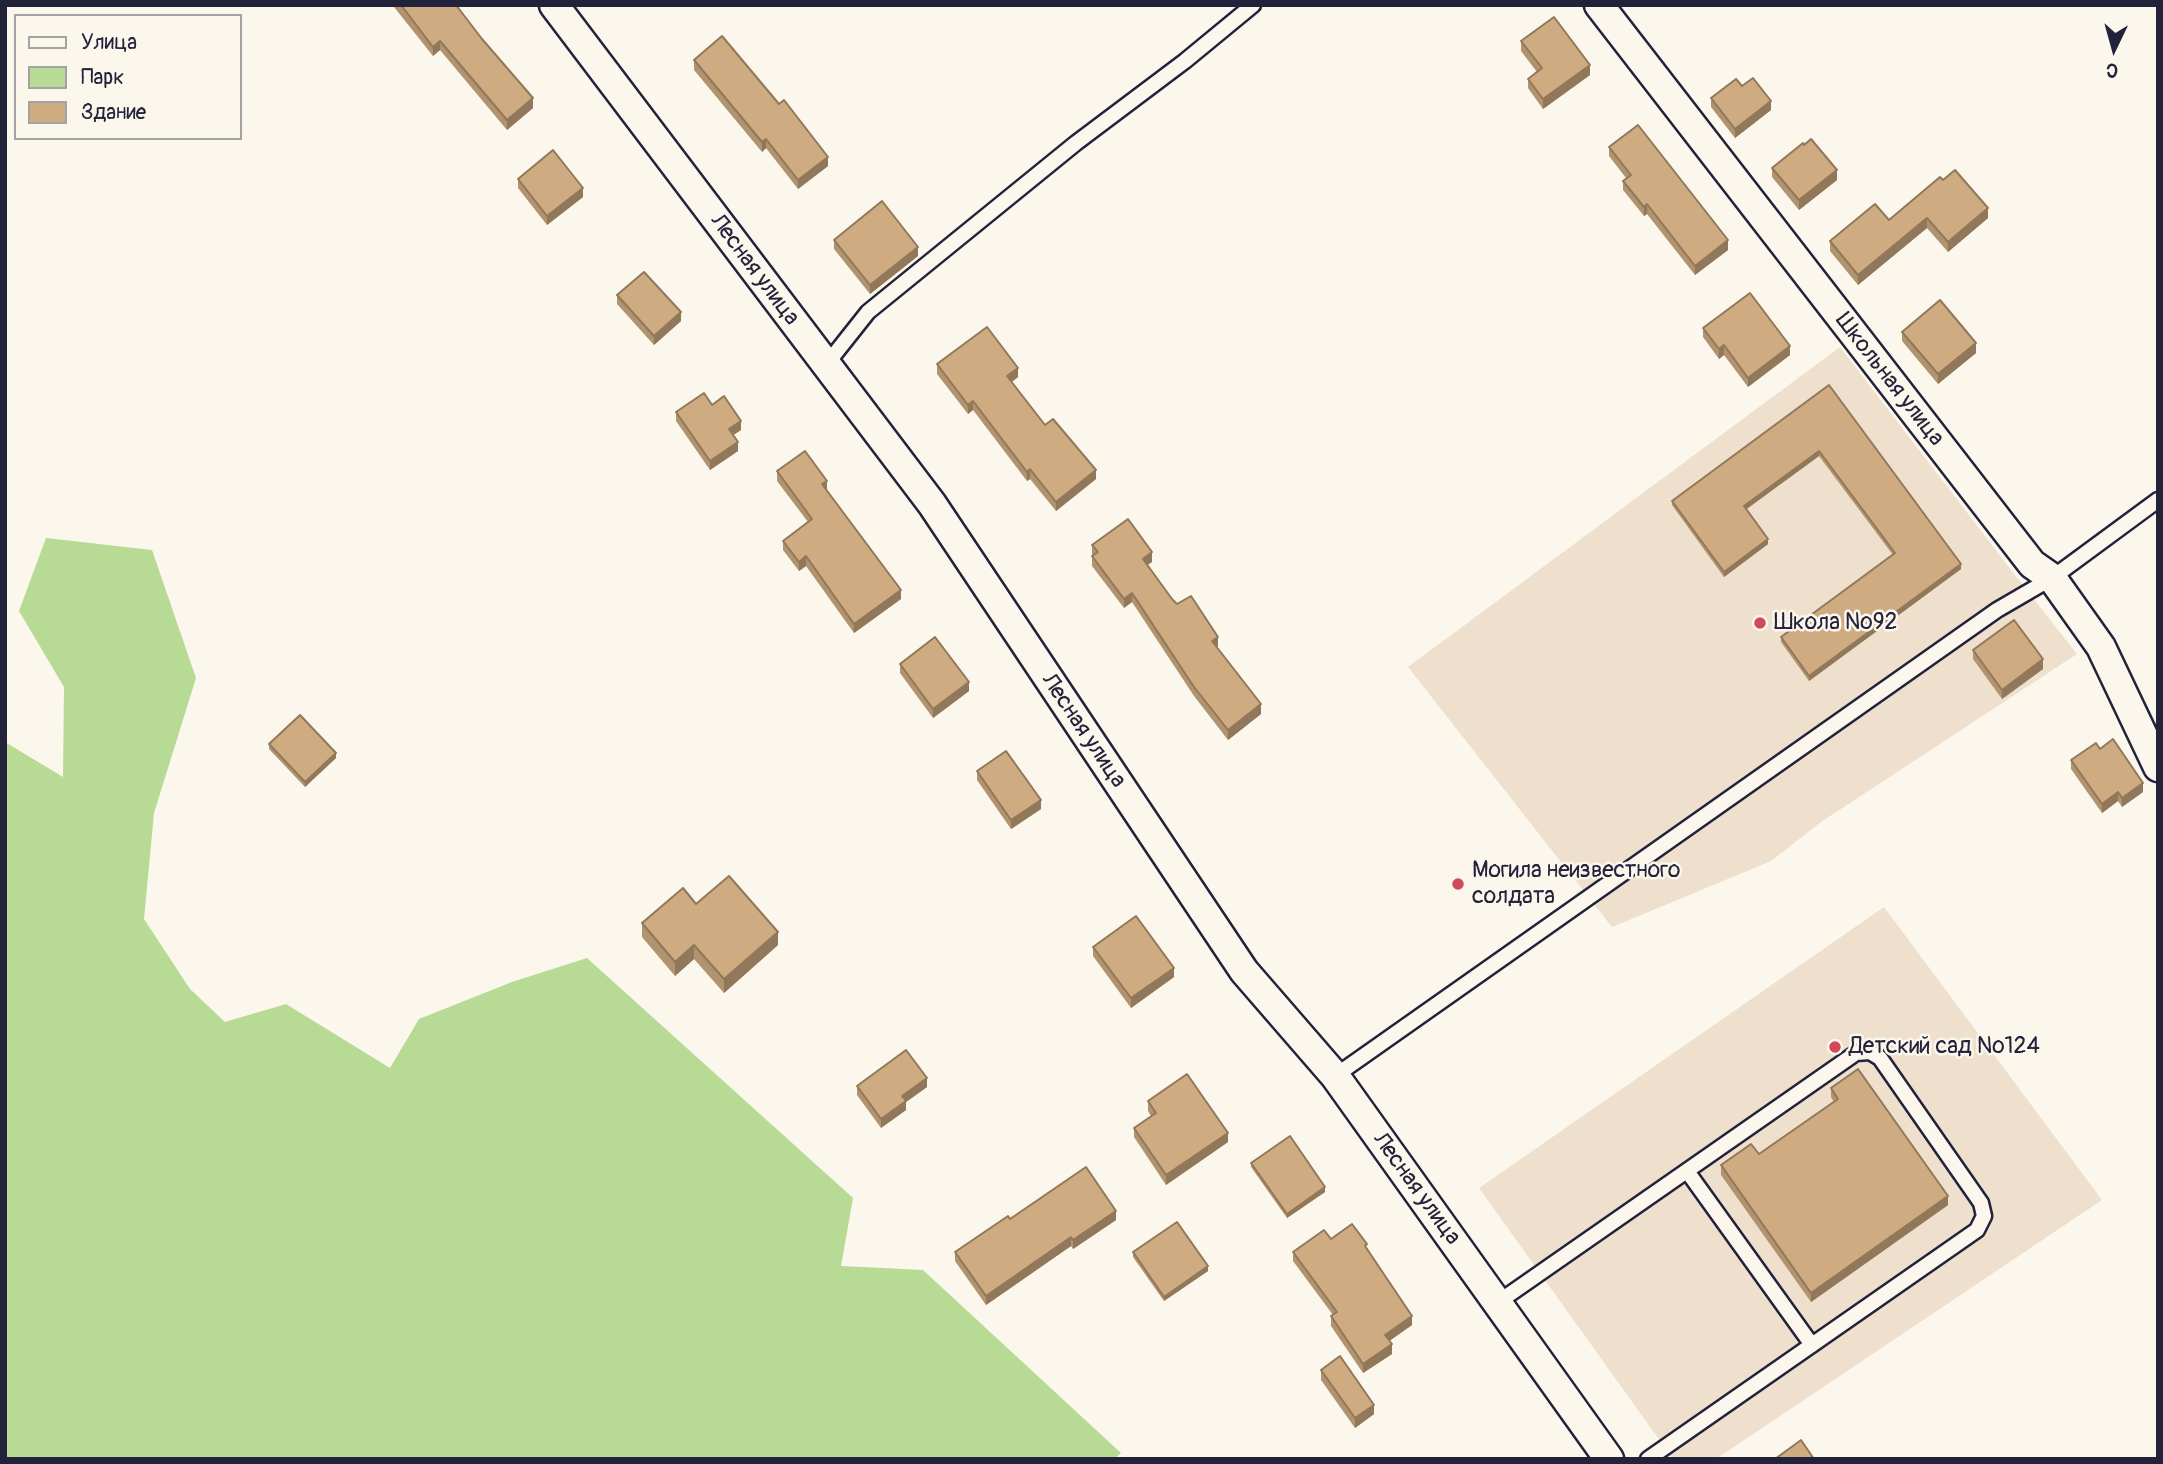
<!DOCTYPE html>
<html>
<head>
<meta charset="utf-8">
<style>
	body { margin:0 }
	#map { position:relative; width:2163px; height:1464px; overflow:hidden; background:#fbf7ec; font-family:Pangolin,sans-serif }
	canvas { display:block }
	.frame { position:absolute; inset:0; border:7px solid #22223b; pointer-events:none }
	.legend { position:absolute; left:14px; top:14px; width:228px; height:126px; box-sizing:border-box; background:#fbf7ec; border:2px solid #a4a2a5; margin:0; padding:9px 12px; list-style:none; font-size:21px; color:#22223b }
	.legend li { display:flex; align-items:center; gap:14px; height:35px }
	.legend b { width:35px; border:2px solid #a4a2a5 }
	.north { position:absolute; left:2079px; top:14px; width:70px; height:70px; -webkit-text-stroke:5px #fbf7ec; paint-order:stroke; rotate:185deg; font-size:19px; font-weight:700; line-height:28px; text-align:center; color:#22223b }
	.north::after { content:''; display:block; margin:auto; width:24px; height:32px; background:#22223b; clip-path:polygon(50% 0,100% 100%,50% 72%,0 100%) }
</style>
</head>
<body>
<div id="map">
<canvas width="2163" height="1464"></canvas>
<div class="frame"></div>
<ul class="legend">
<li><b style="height:9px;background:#fbf7ec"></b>Улица</li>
<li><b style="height:19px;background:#b7da94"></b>Парк</li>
<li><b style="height:19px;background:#cfab81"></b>Здание</li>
</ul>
<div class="north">С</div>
</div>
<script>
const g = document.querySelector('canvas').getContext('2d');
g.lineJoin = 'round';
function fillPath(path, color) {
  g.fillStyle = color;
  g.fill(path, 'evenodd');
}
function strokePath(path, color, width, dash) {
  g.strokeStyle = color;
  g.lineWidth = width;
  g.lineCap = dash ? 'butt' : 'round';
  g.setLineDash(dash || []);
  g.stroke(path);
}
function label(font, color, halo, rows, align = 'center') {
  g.font = font + ' Pangolin,sans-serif';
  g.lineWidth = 5;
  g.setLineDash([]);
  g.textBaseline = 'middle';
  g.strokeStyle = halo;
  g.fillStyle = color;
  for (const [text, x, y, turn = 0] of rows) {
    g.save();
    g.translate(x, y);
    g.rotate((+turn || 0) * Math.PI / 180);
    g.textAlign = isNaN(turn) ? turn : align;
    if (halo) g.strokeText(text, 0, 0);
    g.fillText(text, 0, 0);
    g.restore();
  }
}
fillPath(new Path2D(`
	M 1840,347 L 2028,592 L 2077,654 L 1821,822 L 1771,861 L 1612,927 L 1408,667 Z
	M 1884,907 L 2102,1200 L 1716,1459 L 1673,1459 L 1479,1188 Z`), '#eee0cc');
fillPath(new Path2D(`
	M 46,538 L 152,550 L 196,678 L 154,813 L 144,919 L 190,989 L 225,1022 L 286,1004 L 390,1068 L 419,1019 L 512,982 L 587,958 L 853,1198 L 841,1266 L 923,1270 L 1121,1453 L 1114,1459 L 5,1459 L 5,742 L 63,777 L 64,687 L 19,611 Z`), '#b7da94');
const service = new Path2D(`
	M 826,365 L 868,312 L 1076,143 L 1185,61 L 1253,5
	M 1335,1076 L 1997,610 L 2052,578 L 2158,500
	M 1687,1171 L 1812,1345
	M 1497,1303 L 1856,1053 L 1870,1052 L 1880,1058 L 1981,1203 L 1984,1216 L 1977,1230 L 1648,1459`);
const minor = new Path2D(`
	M 554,5 L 932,504 L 1244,971 L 1335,1076 L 1609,1459
	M 1599,5 L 2032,564 L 2052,578 L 2101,647 L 2158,767`);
strokePath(service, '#22223b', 19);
strokePath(minor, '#22223b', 33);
strokePath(service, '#fbf7ec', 14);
strokePath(minor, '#fbf7ec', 28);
fillPath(new Path2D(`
	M 394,5 L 456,5 L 533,108 L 507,130 L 440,50 L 433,56 L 394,7 Z
	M 1521,41 L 1590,75 L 1543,109 L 1528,88 L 1528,79 L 1537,72 L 1521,51 Z
	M 694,60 L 828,166 L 798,189 L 766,148 L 762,152 L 694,70 Z
	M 1742,86 L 1771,110 L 1735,138 L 1711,107 L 1711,98 Z
	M 1609,147 L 1728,250 L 1695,275 L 1647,214 L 1644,216 L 1623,190 L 1623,181 L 1626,178 L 1609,156 Z
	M 1772,168 L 1837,180 L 1799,210 L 1772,177 Z
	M 518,179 L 583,197 L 547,225 L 518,188 Z
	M 1943,180 L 1988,218 L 1948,252 L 1927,228 L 1858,285 L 1830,251 L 1830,241 L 1889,220 Z
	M 834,240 L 918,256 L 870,294 L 834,249 Z
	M 617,295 L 681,321 L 654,345 L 617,304 Z
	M 1703,328 L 1790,355 L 1748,387 L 1724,355 L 1719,359 L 1703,337 Z
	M 1902,332 L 1976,353 L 1938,384 L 1902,341 Z
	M 937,364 L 1018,377 L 1012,382 L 1045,425 L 1096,479 L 1056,511 L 1030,479 L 1027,481 L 973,410 L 968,414 L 937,374 Z
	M 1829,385 L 1961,569 L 1809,681 L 1781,642 L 1781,637 L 1893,555 L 1819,456 L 1746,509 L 1768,544 L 1724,577 L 1672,505 L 1672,501 Z
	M 712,405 L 741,430 L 733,435 L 738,451 L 710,470 L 676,421 L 676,412 Z
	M 777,471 L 827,490 L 901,599 L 854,633 L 806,566 L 799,571 L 783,550 L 783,541 L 808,522 L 777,481 Z
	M 1092,545 L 1152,562 L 1147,565 L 1172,599 L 1218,646 L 1216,647 L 1261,714 L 1228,740 L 1194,696 L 1132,602 L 1124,608 L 1092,566 L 1092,556 L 1094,556 L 1092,554 Z
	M 1973,650 L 2043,669 L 2002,699 L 1973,659 Z
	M 900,664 L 969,691 L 933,718 L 900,673 Z
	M 269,744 L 336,758 L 305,787 L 269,749 Z
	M 2100,749 L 2143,792 L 2122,807 L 2118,801 L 2102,813 L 2071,769 L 2071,760 Z
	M 977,771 L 1041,809 L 1011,829 L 977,780 Z
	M 642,923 L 778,945 L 724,993 L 694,959 L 675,976 L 642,937 Z
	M 1093,947 L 1174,977 L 1131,1008 L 1093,956 Z
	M 857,1086 L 927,1087 L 906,1102 L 906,1110 L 881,1128 L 857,1095 Z
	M 1831,1088 L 1948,1205 L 1811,1302 L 1721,1175 L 1721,1165 L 1759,1154 L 1834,1102 L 1831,1097 Z
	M 1148,1101 L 1228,1142 L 1166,1185 L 1134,1137 L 1134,1128 L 1151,1116 L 1148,1111 Z
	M 1251,1163 L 1325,1192 L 1287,1218 L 1251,1167 Z
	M 1010,1219 L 1116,1220 L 1073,1249 L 1071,1246 L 986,1305 L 955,1261 L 955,1252 Z
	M 1331,1239 L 1367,1250 L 1412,1325 L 1389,1341 L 1392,1354 L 1363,1373 L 1331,1326 L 1331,1316 L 1333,1315 L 1293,1261 L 1293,1252 Z
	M 1133,1252 L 1208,1271 L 1164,1301 L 1133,1257 Z
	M 1321,1370 L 1374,1414 L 1355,1428 L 1321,1380 Z`), '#b2936f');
fillPath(new Path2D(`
	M 440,41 L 440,50 L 433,56 L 433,47 Z
	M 1590,65 L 1590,75 L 1543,109 L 1543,99 Z
	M 533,98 L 533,108 L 507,130 L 507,120 Z
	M 1771,101 L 1771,110 L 1735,138 L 1735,129 Z
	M 766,139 L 766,148 L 762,152 L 762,142 Z
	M 828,157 L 828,166 L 798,189 L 798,180 Z
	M 1837,170 L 1837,180 L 1799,210 L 1799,200 Z
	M 583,188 L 583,197 L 547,225 L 547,216 Z
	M 1647,204 L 1647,214 L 1644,216 L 1644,207 Z
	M 1988,208 L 1988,218 L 1948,252 L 1948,242 Z
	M 1927,218 L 1927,228 L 1858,285 L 1858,275 Z
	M 1728,240 L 1728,250 L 1695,275 L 1695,266 Z
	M 918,247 L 918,256 L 870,294 L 870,285 Z
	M 681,312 L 681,321 L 654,345 L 654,336 Z
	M 1976,343 L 1976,353 L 1938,384 L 1938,374 Z
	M 1724,345 L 1724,355 L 1719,359 L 1719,349 Z
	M 1790,346 L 1790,355 L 1748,387 L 1748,378 Z
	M 1018,368 L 1018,377 L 1007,385 L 1007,376 Z
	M 973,401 L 973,410 L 968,414 L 968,405 Z
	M 741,421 L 741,430 L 729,438 L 729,429 Z
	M 738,442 L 738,451 L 710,470 L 710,461 Z
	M 1819,451 L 1819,456 L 1744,511 L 1744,506 Z
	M 1030,469 L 1030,479 L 1027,481 L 1027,472 Z
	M 1096,470 L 1096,479 L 1056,511 L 1056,502 Z
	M 827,481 L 827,490 L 822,484 Z
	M 1768,539 L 1768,544 L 1724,577 L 1724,572 Z
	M 1152,552 L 1152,562 L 1143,568 L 1143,559 Z
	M 806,556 L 806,566 L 799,571 L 799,562 Z
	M 1961,564 L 1961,569 L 1809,681 L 1809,676 Z
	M 901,590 L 901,599 L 854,633 L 854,624 Z
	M 1132,593 L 1132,602 L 1124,608 L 1124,599 Z
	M 1218,637 L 1218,646 L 1212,650 L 1212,641 Z
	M 2043,659 L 2043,669 L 2002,699 L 2002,690 Z
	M 969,682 L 969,691 L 933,718 L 933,709 Z
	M 1261,704 L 1261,714 L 1228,740 L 1228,730 Z
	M 336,753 L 336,758 L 305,787 L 305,782 Z
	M 2143,783 L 2143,792 L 2122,807 L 2122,798 Z
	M 2118,792 L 2118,801 L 2102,813 L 2102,804 Z
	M 1041,800 L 1041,809 L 1011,829 L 1011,820 Z
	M 778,932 L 778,945 L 724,993 L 724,979 Z
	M 694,945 L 694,959 L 675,976 L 675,962 Z
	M 1174,968 L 1174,977 L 1131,1008 L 1131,998 Z
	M 927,1078 L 927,1087 L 906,1102 L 906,1110 L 881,1128 L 881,1119 L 902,1096 Z
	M 1228,1133 L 1228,1142 L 1166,1185 L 1166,1175 Z
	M 1325,1187 L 1325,1192 L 1287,1218 L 1287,1214 Z
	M 1948,1196 L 1948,1205 L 1811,1302 L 1811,1293 Z
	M 1116,1211 L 1116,1220 L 1073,1249 L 1073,1240 Z
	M 1071,1237 L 1071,1246 L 986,1305 L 986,1296 Z
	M 1208,1266 L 1208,1271 L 1164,1301 L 1164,1297 Z
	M 1412,1316 L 1412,1325 L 1385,1344 L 1385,1335 Z
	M 1392,1344 L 1392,1354 L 1363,1373 L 1363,1364 Z
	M 1374,1405 L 1374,1414 L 1355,1428 L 1355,1418 Z`), '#91785a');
const building = new Path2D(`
	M 401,5 L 456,5 L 482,39 L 533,98 L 507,120 L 440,41 L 433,47 Z
	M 1554,17 L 1590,65 L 1543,99 L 1528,79 L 1542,68 L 1521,41 Z
	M 722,36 L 779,104 L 784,100 L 828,157 L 798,180 L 766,139 L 762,142 L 694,60 Z
	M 1753,78 L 1771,101 L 1735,129 L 1711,98 L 1736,79 L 1742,86 Z
	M 1638,125 L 1728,240 L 1695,266 L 1647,204 L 1644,207 L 1623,181 L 1631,175 L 1609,147 Z
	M 1811,139 L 1837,170 L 1799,200 L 1772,168 L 1803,143 L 1804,145 Z
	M 553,150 L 583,188 L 547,216 L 518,179 Z
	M 1955,170 L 1988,208 L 1948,242 L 1927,218 L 1858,275 L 1830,241 L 1875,204 L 1889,220 L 1940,177 L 1943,180 Z
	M 882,201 L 918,247 L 870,285 L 834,240 Z
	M 644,272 L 681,312 L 654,336 L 617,295 Z
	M 1750,293 L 1790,346 L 1748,378 L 1724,345 L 1719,349 L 1703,328 Z
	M 1940,300 L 1976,343 L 1938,374 L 1902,332 Z
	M 987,327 L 1018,368 L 1007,376 L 1045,425 L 1053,419 L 1096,470 L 1056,502 L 1030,469 L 1027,472 L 973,401 L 968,405 L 937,364 Z
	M 1829,385 L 1961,564 L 1809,676 L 1781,637 L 1895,553 L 1819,451 L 1744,506 L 1768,539 L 1724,572 L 1672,501 Z
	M 704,393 L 712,405 L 724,396 L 741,421 L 729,429 L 738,442 L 710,461 L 676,412 Z
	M 805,451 L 827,481 L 822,484 L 901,590 L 854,624 L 806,556 L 799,562 L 783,541 L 812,519 L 777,471 Z
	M 1128,519 L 1152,552 L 1143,559 L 1172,599 L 1177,604 L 1191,596 L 1218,637 L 1212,641 L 1261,704 L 1228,730 L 1194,687 L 1132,593 L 1124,599 L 1092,556 L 1098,552 L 1092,545 Z
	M 2014,620 L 2043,659 L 2002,690 L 1973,650 Z
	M 935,637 L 969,682 L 933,709 L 900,664 Z
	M 300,715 L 336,753 L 305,782 L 269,744 Z
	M 2113,739 L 2143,783 L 2122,798 L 2118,792 L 2102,804 L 2071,760 L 2096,743 L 2100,749 Z
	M 1006,751 L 1041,800 L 1011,820 L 977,771 Z
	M 729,876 L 778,932 L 724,979 L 694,945 L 675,962 L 642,923 L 683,888 L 696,904 Z
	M 1136,916 L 1174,968 L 1131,998 L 1093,947 Z
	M 906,1050 L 927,1078 L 902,1096 L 906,1101 L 881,1119 L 857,1086 Z
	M 1858,1069 L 1948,1196 L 1811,1293 L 1721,1165 L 1751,1144 L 1759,1154 L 1838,1099 L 1831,1088 Z
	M 1187,1074 L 1228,1133 L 1166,1175 L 1134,1128 L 1156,1113 L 1148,1101 Z
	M 1290,1136 L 1325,1187 L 1287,1214 L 1251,1163 Z
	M 1086,1167 L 1116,1211 L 1073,1240 L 1071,1237 L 986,1296 L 955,1252 L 1008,1216 L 1010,1219 Z
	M 1177,1222 L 1208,1266 L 1164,1297 L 1133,1252 Z
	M 1352,1224 L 1367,1244 L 1365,1246 L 1412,1316 L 1385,1335 L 1392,1344 L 1363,1364 L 1331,1316 L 1337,1312 L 1293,1252 L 1324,1230 L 1331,1239 Z
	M 1340,1356 L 1374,1405 L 1355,1418 L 1321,1370 Z
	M 1801,1440 L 1814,1459 L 1775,1459 Z`);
fillPath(building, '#cfab81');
strokePath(building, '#91785a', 2);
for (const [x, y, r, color] of [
	[1760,623,7,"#d1495b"],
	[1458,884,7,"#d1495b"],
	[1835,1047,7,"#d1495b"]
]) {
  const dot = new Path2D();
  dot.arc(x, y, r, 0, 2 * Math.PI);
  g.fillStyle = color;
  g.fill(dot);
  strokePath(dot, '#fbf7ec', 2.5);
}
label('23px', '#22223b', '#fbf7ec', [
	["Лесная улица",754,270,53],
	["Школьная улица",1889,380,52],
	["Лесная улица",1083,731,56],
	["Лесная улица",1416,1189,54]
]);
label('23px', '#22223b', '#fbf7ec', [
	["Школа №92",1774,623],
	["Могила неизвестного",1472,871],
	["солдата",1472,897],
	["Детский сад №124",1849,1047]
], 'left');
</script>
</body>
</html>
